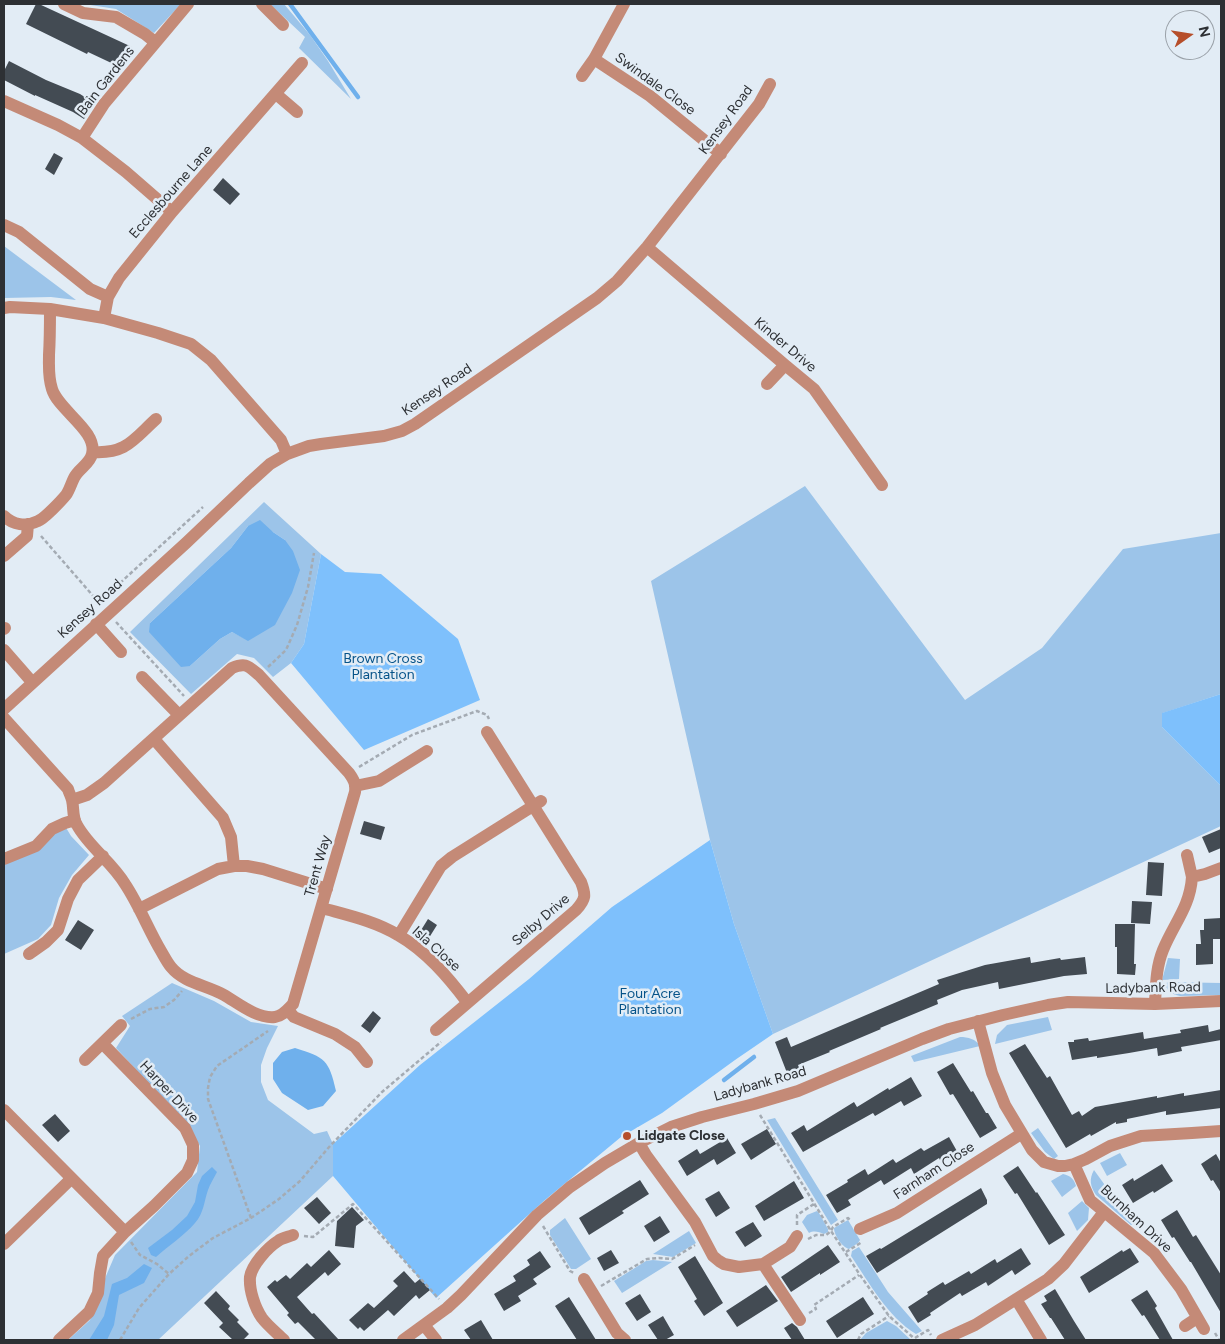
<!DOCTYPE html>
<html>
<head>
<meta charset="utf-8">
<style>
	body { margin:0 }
	#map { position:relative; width:1225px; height:1344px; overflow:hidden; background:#e2ecf5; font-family:Figtree,sans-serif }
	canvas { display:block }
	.frame { position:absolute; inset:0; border:5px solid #2d3034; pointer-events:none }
	.north { position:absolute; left:1165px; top:10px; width:50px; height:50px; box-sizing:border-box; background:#e2ecf5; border:1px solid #9aa1a8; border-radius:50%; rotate:77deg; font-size:14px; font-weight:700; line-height:20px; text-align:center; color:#2d3034 }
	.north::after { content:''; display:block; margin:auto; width:18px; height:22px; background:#b64e2a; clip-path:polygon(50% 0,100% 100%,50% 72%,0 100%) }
</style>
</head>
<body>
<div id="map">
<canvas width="1225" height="1344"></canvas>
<div class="frame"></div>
<div class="north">N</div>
</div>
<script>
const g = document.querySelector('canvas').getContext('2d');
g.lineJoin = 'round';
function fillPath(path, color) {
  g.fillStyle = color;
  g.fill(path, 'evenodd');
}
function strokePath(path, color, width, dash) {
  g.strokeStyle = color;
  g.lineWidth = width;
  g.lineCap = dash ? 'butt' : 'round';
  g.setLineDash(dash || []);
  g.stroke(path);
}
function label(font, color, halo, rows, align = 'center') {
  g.font = font + ' Figtree,sans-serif';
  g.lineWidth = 5;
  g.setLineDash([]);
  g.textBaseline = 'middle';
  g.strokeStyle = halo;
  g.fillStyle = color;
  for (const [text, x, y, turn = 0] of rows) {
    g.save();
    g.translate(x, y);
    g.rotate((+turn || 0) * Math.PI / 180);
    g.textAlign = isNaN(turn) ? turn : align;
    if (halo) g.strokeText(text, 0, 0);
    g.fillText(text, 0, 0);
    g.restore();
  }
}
fillPath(new Path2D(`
	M 84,4 L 181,4 L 154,33 L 116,9 Z
	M 270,4 L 284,4 L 310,35 L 328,61 L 351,99 L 299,48 L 305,37 Z
	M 4,246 L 76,300 L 51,297 L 4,298 Z
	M 805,486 L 965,700 L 1042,648 L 1123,549 L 1221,533 L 1221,694 L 1163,713 L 1162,727 L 1221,786 L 1221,826 L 773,1034 L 734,924 L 710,840 L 651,581 Z
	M 264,502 L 321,554 L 304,644 L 291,663 L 273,677 L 254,658 L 237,654 L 191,694 L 130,632 ZM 248,526 L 273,532 L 285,540 L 248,640 L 232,632 L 220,639 L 190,666 L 150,623 L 231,548 Z
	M 65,826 L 71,836 L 89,855 L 72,875 L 59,898 L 51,925 L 38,939 L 4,954 L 4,862 Z
	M 1168,958 L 1180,959 L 1179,979 L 1162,980 Z
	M 1168,982 L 1221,983 L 1221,995 L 1180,996 C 1172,994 1168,992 1165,984 Z
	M 172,983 L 214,1001 L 251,1022 L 278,1026 L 267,1048 L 261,1065 L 261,1082 L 268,1100 L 314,1134 L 327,1131 L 333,1144 L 333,1176 L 158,1340 L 68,1340 L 90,1320 L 106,1276 L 115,1255 L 197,1172 L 200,1146 L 190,1128 L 116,1048 L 130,1026 L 122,1016 Z
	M 1048,1017 L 1052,1030 L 995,1044 L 997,1035 L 1007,1025 Z
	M 960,1037 C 968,1037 976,1039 980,1046 L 914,1062 L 911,1056 Z
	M 775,1118 L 838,1220 L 831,1225 L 767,1120 Z
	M 1038,1128 L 1058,1156 L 1054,1159 L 1045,1152 L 1031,1133 Z
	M 1120,1153 L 1127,1165 L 1107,1176 L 1100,1163 Z
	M 1094,1170 L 1133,1224 L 1131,1225 L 1096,1195 C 1090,1186 1089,1179 1094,1170 Z
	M 1063,1174 C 1071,1176 1074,1179 1076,1186 L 1062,1197 L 1051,1181 Z
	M 1082,1201 L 1089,1208 L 1088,1220 L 1077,1231 L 1068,1213 Z
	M 817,1211 L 819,1213 L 828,1229 L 828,1232 L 824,1234 C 819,1232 814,1230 809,1233 L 802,1222 L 807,1215 Z
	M 565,1218 L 591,1259 L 576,1269 L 571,1269 L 550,1235 L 550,1230 Z
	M 848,1220 L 860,1240 L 858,1243 L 849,1249 C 842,1247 834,1235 834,1228 Z
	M 689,1231 L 696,1243 L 673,1257 L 653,1254 Z
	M 859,1247 L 888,1292 L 922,1331 L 916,1334 C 887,1316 870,1284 851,1256 L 852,1251 Z
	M 653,1260 L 672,1262 L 622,1293 L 614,1281 L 646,1261 Z
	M 887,1321 L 896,1326 L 911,1340 L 860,1340 L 866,1333 Z`), '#9cc4e9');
fillPath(new Path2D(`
	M 321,554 L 345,572 L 381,574 L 458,639 L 480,700 L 364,750 L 291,663 L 304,644 Z
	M 1221,694 L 1221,786 L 1162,727 L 1162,713 Z
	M 710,840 L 734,924 L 773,1034 L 735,1060 L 662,1113 L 621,1137 L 545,1200 L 436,1298 L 333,1176 L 333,1144 L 420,1065 L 529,979 L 612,907 Z`), '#7ec0fc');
fillPath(new Path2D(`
	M 260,520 L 273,532 L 285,540 L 293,551 L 300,570 L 292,593 L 275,625 L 248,641 L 232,632 L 220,639 L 190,666 L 181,667 L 149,632 L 150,623 L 231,548 L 248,526 Z
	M 295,1048 C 325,1057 329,1060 336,1091 L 323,1106 L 308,1110 L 282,1093 L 273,1079 L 273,1063 L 282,1052 Z
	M 212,1167 L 217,1172 C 214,1178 210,1184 208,1190 C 204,1201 204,1213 195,1223 C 184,1236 169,1245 156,1257 L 151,1255 L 148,1248 L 172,1230 L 187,1216 L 195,1202 L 198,1185 L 202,1176 Z
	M 144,1264 L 152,1268 L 144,1283 L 119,1295 L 114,1325 L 107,1340 L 89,1340 L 104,1316 L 112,1284 L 127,1278 Z`), '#6fb0ec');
strokePath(new Path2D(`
	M 290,4 L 358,97
	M 724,1080 L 754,1057`), '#6fb0ec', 4.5);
fillPath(new Path2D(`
	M 36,4 L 39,4 L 132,47 L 122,68 L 88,52 L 87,54 L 26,24 Z
	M 9,61 L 46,80 L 80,94 L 94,103 L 84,119 L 73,112 L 35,95 L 35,96 L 4,80 L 4,71 Z
	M 54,153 L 63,158 L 54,175 L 45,169 Z
	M 223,178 L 240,194 L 230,205 L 213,190 Z
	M 364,821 L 385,827 L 381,840 L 360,834 Z
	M 1221,829 L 1221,848 L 1209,853 L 1202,837 Z
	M 1148,862 L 1164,863 L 1162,896 L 1146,895 Z
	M 1132,901 L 1152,902 L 1150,924 L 1131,923 Z
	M 1221,918 L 1221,939 L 1213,939 L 1213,964 L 1196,965 L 1196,944 L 1201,944 L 1200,930 L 1204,930 L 1204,919 Z
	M 428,919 L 437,925 L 427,941 L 418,935 Z
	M 78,920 L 94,930 L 81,950 L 65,940 Z
	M 1115,924 L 1135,924 L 1134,964 L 1136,964 L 1135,975 L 1117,974 L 1117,947 L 1115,947 Z
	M 1030,957 L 1031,963 L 1060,958 L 1061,960 L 1085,957 L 1087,974 L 1064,976 L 999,989 L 998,982 L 962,990 L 937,1000 L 938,1004 L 880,1028 L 881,1029 L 829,1051 L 830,1052 L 798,1065 L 801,1073 L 789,1078 L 775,1042 L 787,1037 L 791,1047 L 939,984 L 937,980 L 985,965 Z
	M 373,1011 L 381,1018 L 370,1033 L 361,1026 Z
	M 1208,1025 L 1209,1032 L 1221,1029 L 1221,1040 L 1181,1047 L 1182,1051 L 1158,1056 L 1157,1048 L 1129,1053 L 1097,1058 L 1097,1056 L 1072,1060 L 1068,1042 L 1074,1042 L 1074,1040 L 1088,1038 L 1089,1041 L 1143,1032 L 1144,1039 L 1181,1033 L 1180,1030 Z
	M 1025,1044 L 1047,1078 L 1050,1076 L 1072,1115 L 1079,1111 L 1082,1116 L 1095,1107 L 1157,1096 L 1157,1098 L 1184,1093 L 1184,1096 L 1221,1090 L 1221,1108 L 1166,1115 L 1166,1111 L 1127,1119 L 1127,1122 L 1116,1124 L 1116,1122 L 1091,1136 L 1090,1134 L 1066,1148 L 1009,1053 Z
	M 953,1063 L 971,1092 L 973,1091 L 986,1113 L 988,1113 L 997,1128 L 980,1138 L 953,1094 L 950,1095 L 937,1072 Z
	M 911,1077 L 922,1096 L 904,1106 L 901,1101 L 875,1116 L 873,1113 L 803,1152 L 791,1133 L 804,1125 L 807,1131 L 854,1102 L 857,1107 L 888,1088 L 889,1090 Z
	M 55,1114 L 70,1131 L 58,1142 L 42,1125 Z
	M 767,1129 L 776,1144 L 751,1160 L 741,1144 Z
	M 949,1137 L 958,1153 L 941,1162 L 939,1158 L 914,1174 L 911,1168 L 884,1185 L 881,1180 L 848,1200 L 851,1205 L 837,1213 L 826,1195 L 848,1182 L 847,1180 L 865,1169 L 868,1175 L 893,1159 L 896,1163 L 921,1148 L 924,1151 Z
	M 727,1138 L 736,1153 L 717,1165 L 714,1159 L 687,1176 L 678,1161 L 697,1149 L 700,1154 Z
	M 1216,1154 L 1221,1163 L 1221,1193 L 1213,1180 L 1211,1181 L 1201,1164 Z
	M 1162,1164 L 1173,1181 L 1154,1193 L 1153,1191 L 1133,1203 L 1122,1185 L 1133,1178 L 1134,1181 Z
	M 1018,1166 L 1036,1193 L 1037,1192 L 1065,1235 L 1049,1245 L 1017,1193 L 1015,1194 L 1003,1176 Z
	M 640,1180 L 649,1194 L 622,1211 L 624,1213 L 589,1235 L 579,1218 Z
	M 794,1181 L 804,1198 L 764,1221 L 755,1206 Z
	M 981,1188 L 987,1200 L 987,1204 L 877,1273 L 866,1256 L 880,1248 L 881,1249 Z
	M 719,1191 L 730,1208 L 716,1217 L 705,1199 Z
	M 317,1197 L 331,1213 L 319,1224 L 304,1208 Z
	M 352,1207 L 364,1220 L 356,1226 L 354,1248 L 335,1246 L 337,1221 Z
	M 1177,1210 L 1193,1237 L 1196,1235 L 1221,1275 L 1221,1313 L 1191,1262 L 1190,1262 L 1174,1237 L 1172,1238 L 1161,1220 Z
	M 660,1216 L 670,1232 L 654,1242 L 644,1226 Z
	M 753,1222 L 762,1236 L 745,1247 L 735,1232 Z
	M 828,1245 L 840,1262 L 820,1275 L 820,1273 L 791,1292 L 781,1277 Z
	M 1021,1248 L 1031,1264 L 1015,1275 L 1012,1270 L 988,1286 L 986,1282 L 962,1296 L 960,1293 L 930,1313 L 931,1315 L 918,1323 L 908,1307 L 928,1294 L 927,1292 L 943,1282 L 945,1285 L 969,1271 L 971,1274 L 995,1259 L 997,1263 Z
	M 1130,1248 L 1139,1262 L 1089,1293 L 1080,1277 L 1122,1250 L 1123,1252 Z
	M 329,1250 L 341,1264 L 328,1276 L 325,1272 L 297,1297 L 312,1314 L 314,1313 L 339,1340 L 316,1340 L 298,1322 L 295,1324 L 287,1315 L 289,1313 L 267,1287 L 275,1280 L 277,1282 L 286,1275 L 290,1279 L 307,1263 L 311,1267 Z
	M 611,1250 L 619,1263 L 604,1271 L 597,1258 Z
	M 540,1251 L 551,1267 L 533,1279 L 537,1284 L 518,1296 L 521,1301 L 504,1311 L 494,1294 L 516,1281 L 513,1276 L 530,1265 L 527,1260 Z
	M 695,1256 L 723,1303 L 704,1316 L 694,1301 L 697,1299 L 678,1267 Z
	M 404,1271 L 415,1283 L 420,1279 L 430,1290 L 419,1299 L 416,1295 L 394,1316 L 388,1310 L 364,1331 L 360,1327 L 358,1329 L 349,1320 L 368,1303 L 374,1308 L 398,1286 L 393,1281 Z
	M 766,1285 L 778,1301 L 737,1327 L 726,1311 Z
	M 1055,1289 L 1074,1321 L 1086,1340 L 1065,1340 L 1051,1318 L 1050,1318 L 1041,1304 L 1047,1301 L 1044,1296 Z
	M 1147,1290 L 1157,1306 L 1155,1308 L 1173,1340 L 1160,1340 L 1144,1315 L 1142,1316 L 1131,1300 Z
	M 216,1291 L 230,1306 L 228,1309 L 239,1320 L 237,1322 L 249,1334 L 243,1340 L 233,1340 L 219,1327 L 223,1323 L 204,1303 Z
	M 640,1294 L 651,1312 L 637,1321 L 625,1303 Z
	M 569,1297 L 586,1324 L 596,1340 L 577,1340 L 555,1306 Z
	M 863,1297 L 874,1314 L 837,1338 L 826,1321 Z
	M 663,1316 L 674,1335 L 665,1340 L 658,1340 L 648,1325 Z
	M 481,1320 L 493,1340 L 471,1340 L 464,1330 Z
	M 792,1323 L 797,1327 L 805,1340 L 792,1340 L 784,1328 Z`), '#434b53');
strokePath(new Path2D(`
	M 41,536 L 101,605
	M 120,583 L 203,507
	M 116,622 L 184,696
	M 268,667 L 286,650 L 297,625 L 308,587 L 314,553
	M 359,767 L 412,735 L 477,711 L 487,715 L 489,719
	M 131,1019 L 150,1009 L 164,1007 L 174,1000 L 182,991
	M 760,1115 L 831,1231 L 860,1275 L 889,1316 L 916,1340
	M 251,1218 L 208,1099 L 208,1088 L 210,1077 L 217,1066 L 268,1031
	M 797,1225 L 797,1215 L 814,1204
	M 543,1226 L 570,1271 L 574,1273
	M 304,1236 L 313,1237 L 353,1204 L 439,1299
	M 808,1239 L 816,1235 L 826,1235 L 831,1231 L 833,1227 L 848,1218 L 851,1221
	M 131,1242 L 140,1255 L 157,1264 L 169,1274
	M 846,1252 L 862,1242
	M 601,1286 L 647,1259 L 659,1258 L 672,1259 L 695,1245
	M 809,1313 L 816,1309 L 814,1305 L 859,1275
	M 1215,1333 L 1219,1340
	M 915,1338 L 928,1330 L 931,1335
	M 120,1340 L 139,1308 L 169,1274 L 189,1256 L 213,1238 L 251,1218 L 279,1199 L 300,1181 L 330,1146 L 382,1092 L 441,1042
	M 858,1340 L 861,1334 L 889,1316`), '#a4abb3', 2.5, [4, 2.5]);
strokePath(new Path2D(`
	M 64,4 L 83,13 L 116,17 L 145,34 L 155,42
	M 262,4 L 283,25
	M 594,59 L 650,96 L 721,154
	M 582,76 L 594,59 L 624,4
	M 276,94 L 297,112
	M 4,101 L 58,125 L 82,138 L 126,172 L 172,212
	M 82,138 L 104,104 L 188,4
	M 4,225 L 19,232 L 90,289 L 108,297
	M 647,247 L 785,365 L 814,389 L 882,485
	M 4,308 L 10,307 L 50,309 L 104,318 L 158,333 L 191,344 L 211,360 L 281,440 L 287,454
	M 104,318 L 108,297 L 119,278 L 172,212 L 302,63
	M 767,384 L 785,365
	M 93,452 C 126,454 133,440 156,419
	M 4,516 C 13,525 26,527 38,521 C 44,519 61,501 66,495 C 69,491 71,484 74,478 C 78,469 90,464 92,454 C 98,431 58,410 52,389 C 48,377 49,366 49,355 C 50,339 50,324 50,309
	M 4,556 L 27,536 L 28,524
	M 96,624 L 121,652
	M 4,629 L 5,628
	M 4,650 L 32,682
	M 142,677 L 179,715
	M 4,709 L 186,543 L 249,483 L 270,464 L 287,454 L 309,446 L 321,444 L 384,436 L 402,431 L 415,424 L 597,298 L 617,281 L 647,247 L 759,104 L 770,84
	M 4,718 L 68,789 C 69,793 71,796 72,800 C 74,808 72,817 77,825 C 89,847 112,862 125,884 C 139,905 148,929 161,951 C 164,956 167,962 171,967 C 184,983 206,985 224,995 C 238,1003 257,1019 275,1017 C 283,1016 288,1009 293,1004 L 355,792 C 356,784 354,780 349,773 L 259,675 C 248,666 246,662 232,668 L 104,783 L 87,795 L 72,800
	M 154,739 L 223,818 L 231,837 L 234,866
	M 355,786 L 379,781 L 427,751
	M 1187,855 L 1192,877
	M 4,859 L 36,846 L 52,829 L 65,823 L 75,820
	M 322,908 C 347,915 375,921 398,935 C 426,951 448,977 467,1002
	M 139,909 L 218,869 L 234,866 L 247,866 L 263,869 L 327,889
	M 399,935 L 441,866 L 452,857 L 541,801
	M 29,954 L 46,942 L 58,930 L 68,899 L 78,880 L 103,856
	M 1155,1004 C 1156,985 1156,967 1163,950 C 1174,923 1190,907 1192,877 L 1205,874 L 1221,868
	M 288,1010 L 294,1017 L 335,1034 L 355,1047 L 367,1062
	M 978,1021 L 992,1073 L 1005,1105 L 1032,1150 L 1044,1162 L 1058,1166 L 1065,1166 L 1074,1164 L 1086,1159 L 1110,1146 L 1141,1136 L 1192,1133 L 1221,1131
	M 436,1030 L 576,910 C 586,899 586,895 581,882 L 487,732
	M 85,1060 L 121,1025
	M 4,1110 L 125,1232
	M 639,1143 L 646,1155 L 695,1222 L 713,1256 L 719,1261 L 724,1264 L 739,1267 L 763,1264 L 790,1247 L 797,1236
	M 1074,1164 L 1090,1200 L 1154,1253 L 1181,1289 L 1204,1329
	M 860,1229 L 897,1213 L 1021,1134
	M 4,1244 L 71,1179
	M 763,1264 L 800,1320
	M 584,1279 L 617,1333 L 625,1340
	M 1016,1299 L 1041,1340
	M 424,1325 L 436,1340
	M 1185,1326 L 1197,1318
	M 59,1340 L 89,1312 L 98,1293 L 100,1273 L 103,1256 L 125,1232 L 154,1206 L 187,1173 L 193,1160 L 193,1145 L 185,1128 L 103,1044
	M 284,1340 C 277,1333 268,1326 262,1318 C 255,1308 249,1290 250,1277 C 252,1265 267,1248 278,1241 C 282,1238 288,1237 293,1235
	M 403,1340 L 447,1308 L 461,1295 L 537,1215 L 570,1187 L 605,1163 L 639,1143 L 671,1127 L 702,1117 L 754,1104 L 798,1091 L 922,1039 L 949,1029 L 1003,1015 L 1048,1005 L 1068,1002 L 1155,1004 L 1221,1001
	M 942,1340 L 975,1325 L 1048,1279 L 1064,1264 L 1104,1212`), '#c48a77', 12);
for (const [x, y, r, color] of [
	[627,1136,5,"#b64e2a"]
]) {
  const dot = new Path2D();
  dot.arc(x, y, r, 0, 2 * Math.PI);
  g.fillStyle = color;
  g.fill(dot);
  strokePath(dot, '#e2ecf5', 2);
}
label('14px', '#2d3034', '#e2ecf5', [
	["Bain Gardens",106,81,-52],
	["Swindale Close",655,84,36],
	["Kensey Road",726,120,-54],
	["Ecclesbourne Lane",171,192,-49],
	["Kinder Drive",785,345,40],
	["Kensey Road",437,390,-34],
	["Kensey Road",90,609,-42],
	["Trent Way",318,866,-74],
	["Selby Drive",541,920,-41],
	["Isla Close",436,949,42],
	["Ladybank Road",1153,988,-1],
	["Ladybank Road",760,1084,-16],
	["Harper Drive",169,1092,47],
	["Farnham Close",934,1171,-33],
	["Burnham Drive",1136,1219,43]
]);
label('14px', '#065389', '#e2ecf5', [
	["Brown Cross",383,659],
	["Plantation",383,675],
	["Four Acre",650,994],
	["Plantation",650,1010]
]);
label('bold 14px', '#2d3034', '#e2ecf5', [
	["Lidgate Close",637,1136]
], 'left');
</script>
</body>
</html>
